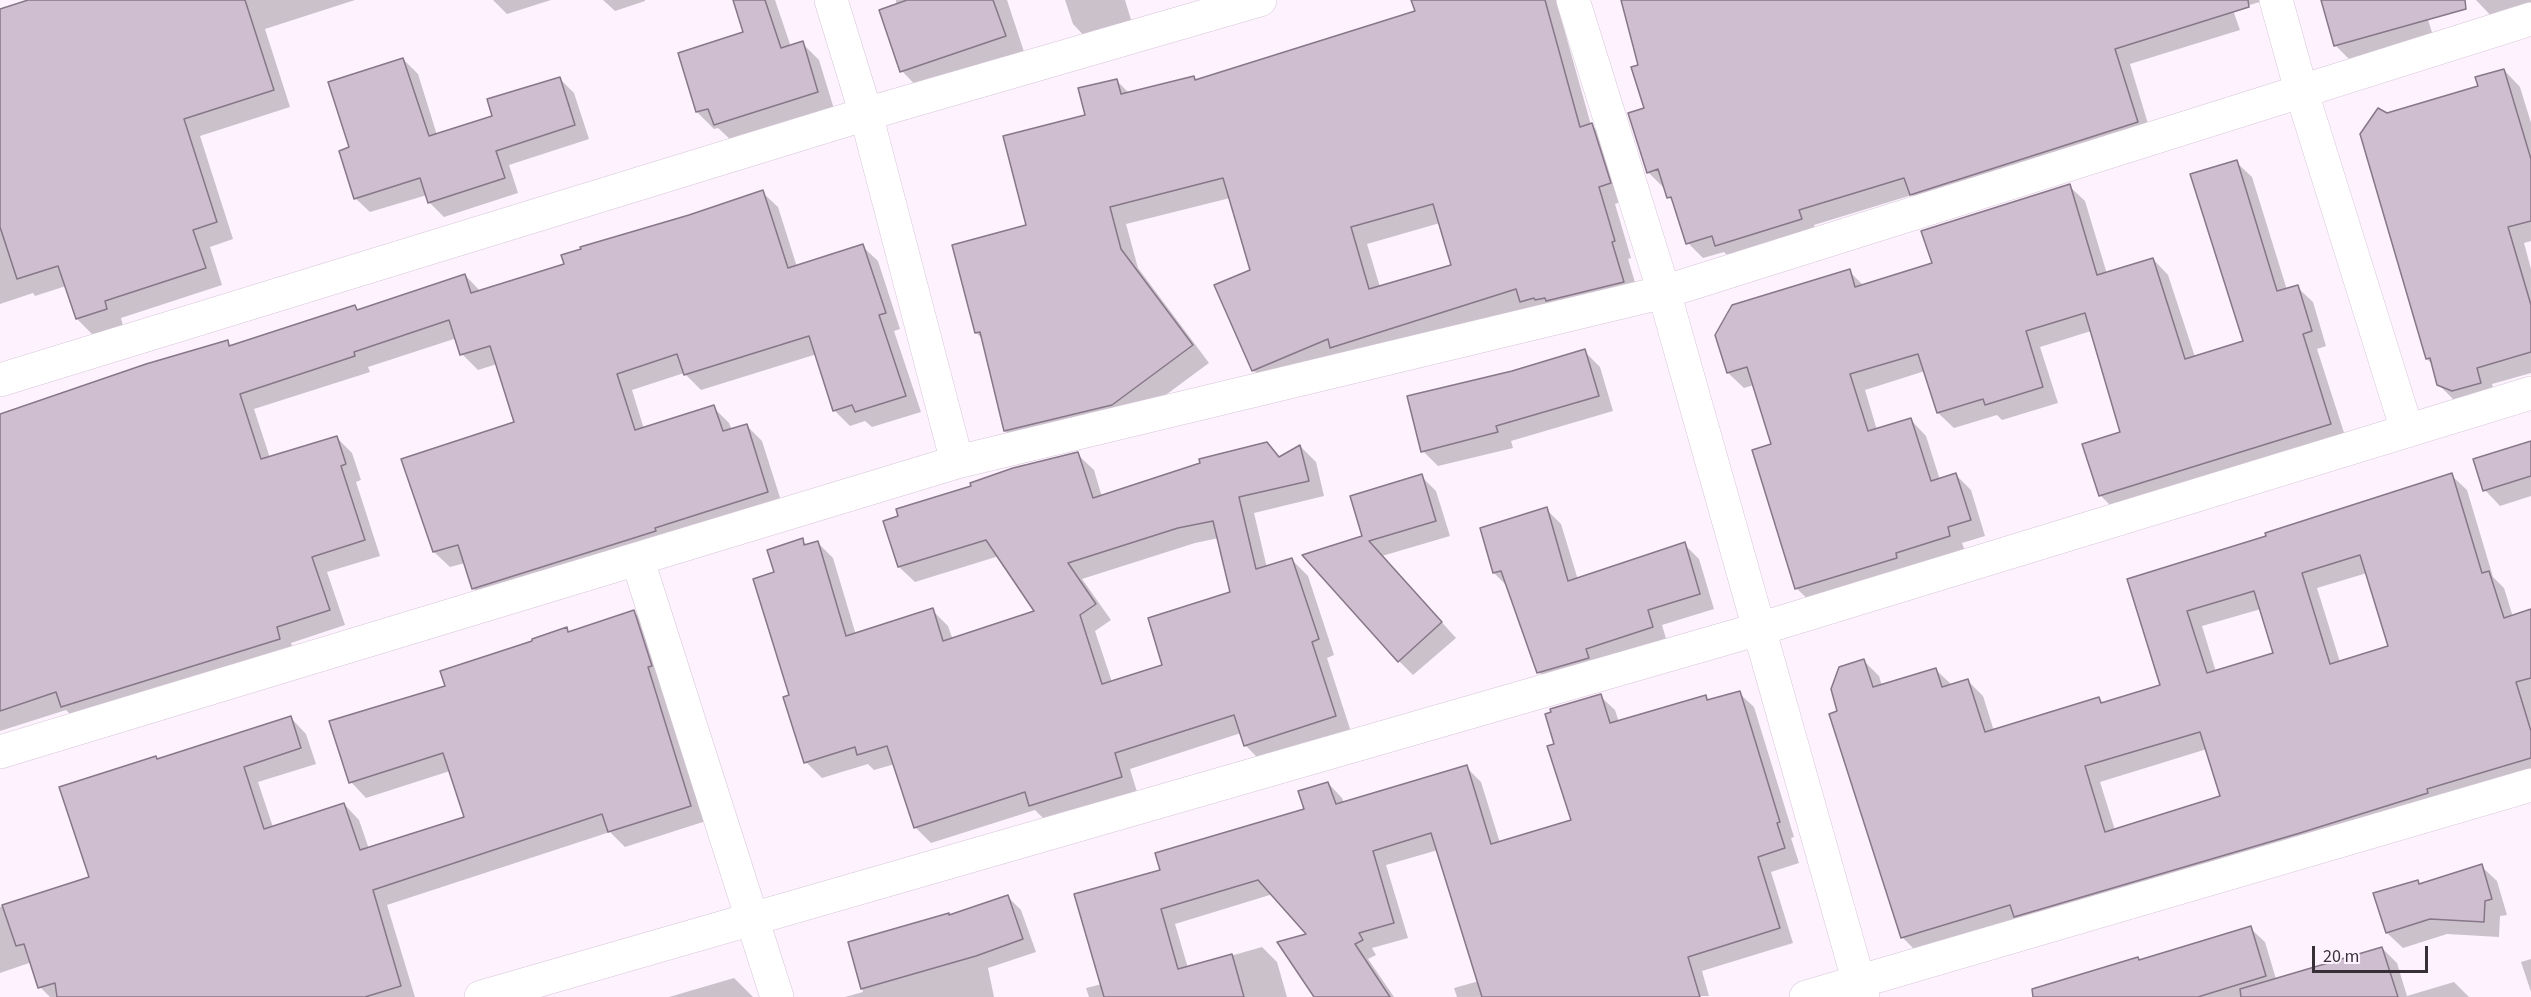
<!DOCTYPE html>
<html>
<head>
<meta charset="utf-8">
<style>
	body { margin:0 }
	#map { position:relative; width:2531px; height:997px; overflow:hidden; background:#fdf2fe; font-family:"Source Sans 3",sans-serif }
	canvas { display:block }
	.scale { position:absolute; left:2312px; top:946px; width:116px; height:27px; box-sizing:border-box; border:3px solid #373037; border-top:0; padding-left:8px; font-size:18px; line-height:21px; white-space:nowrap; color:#373037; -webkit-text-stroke:4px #fdf2fe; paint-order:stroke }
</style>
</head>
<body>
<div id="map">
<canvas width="2531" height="997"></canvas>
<div class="scale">20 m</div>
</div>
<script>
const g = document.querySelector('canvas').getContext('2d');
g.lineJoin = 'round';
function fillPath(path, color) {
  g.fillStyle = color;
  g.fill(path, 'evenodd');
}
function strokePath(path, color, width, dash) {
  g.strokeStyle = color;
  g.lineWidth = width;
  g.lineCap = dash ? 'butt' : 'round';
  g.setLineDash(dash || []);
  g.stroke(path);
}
fillPath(new Path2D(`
	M 34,0 L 355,0 L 265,29 L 290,107 L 200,136 L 233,239 L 210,247 L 222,285 L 121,318 L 123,326 L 94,336 L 77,319 L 66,286 L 35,296 L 33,293 L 0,304 L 0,11 Z
	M 493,0 L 551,0 L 507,14 Z
	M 603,0 L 645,0 L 645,1 L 615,11 Z
	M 735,0 L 775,0 L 791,47 L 802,43 L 819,60 L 834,109 L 732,141 L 718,128 L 714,129 L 697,112 L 745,33 Z
	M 896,0 L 1007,0 L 1026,58 L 923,93 L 902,71 Z
	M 1065,0 L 1125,0 L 1133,26 L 1088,40 L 1073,24 Z
	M 1413,0 L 1556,0 L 1591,125 L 1608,142 L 1627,200 L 1615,204 L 1631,258 L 1628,259 L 1640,299 L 1539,319 L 1528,308 L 1270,387 L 1253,370 L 1251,271 L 1230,198 L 1126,224 L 1138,268 L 1209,363 L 1129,422 L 1022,448 L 1005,431 L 983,339 L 976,333 L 1028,227 L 1087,116 L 1116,80 L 1129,93 L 1194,77 L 1197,81 L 1417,12 ZM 1440,223 L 1453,266 L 1380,287 L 1367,244 Z
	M 1624,0 L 2263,0 L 2263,1 L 2233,10 L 2240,30 L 2130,64 L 2152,137 L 1926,209 L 1912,195 L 1814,225 L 1816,234 L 1732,260 L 1724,252 L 1703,258 L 1688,243 L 1675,204 L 1669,197 L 1665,187 L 1663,187 L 1648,172 L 1646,109 L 1640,66 Z
	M 2322,0 L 2416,0 L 2425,10 L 2435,42 L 2355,65 L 2335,45 Z
	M 2476,0 L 2531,0 L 2531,9 L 2495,20 Z
	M 403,59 L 418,74 L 437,135 L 494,117 L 560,79 L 574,93 L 589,139 L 509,165 L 518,193 L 444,217 L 429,202 L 427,195 L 370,212 L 355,198 L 351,148 Z
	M 2504,70 L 2520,87 L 2531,123 L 2531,241 L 2524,243 L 2531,269 L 2531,373 L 2492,384 L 2496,399 L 2455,401 L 2438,384 L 2433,365 L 2427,359 L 2386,114 L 2480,87 Z
	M 2236,162 L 2252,177 L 2287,290 L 2297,287 L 2313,302 L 2326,346 L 2317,349 L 2346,439 L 2116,511 L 2100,495 L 2122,433 L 2091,331 L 2040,347 L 2058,403 L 2002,420 L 1997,415 L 1954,428 L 1938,413 L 1925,371 L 1865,390 L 1877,430 L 1911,420 L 1926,436 L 1940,480 L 1956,475 L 1971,490 L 1985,536 L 1962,543 L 1965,551 L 1812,603 L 1796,588 L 1773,445 L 1754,385 L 1744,388 L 1728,373 L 1717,335 L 1849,271 L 1864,286 L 1934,264 L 2069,186 L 2085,201 L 2107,274 L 2153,259 L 2168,275 L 2195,357 L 2245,342 Z
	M 762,192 L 778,207 L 797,267 L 862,246 L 878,261 L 900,329 L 894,331 L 921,412 L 872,427 L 865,421 L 850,426 L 834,410 L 817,354 L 701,390 L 684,373 L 632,390 L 644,429 L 713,407 L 729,423 L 732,430 L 746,425 L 762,441 L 783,507 L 489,604 L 473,588 L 465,563 L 450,567 L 434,552 L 516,423 L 497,364 L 478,370 L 462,354 L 457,338 L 368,367 L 370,372 L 254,409 L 270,458 L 336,437 L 352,453 L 361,480 L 356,482 L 380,556 L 327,572 L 345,625 L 291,643 L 295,655 L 78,722 L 66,710 L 0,731 L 0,415 L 227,342 L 232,346 L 355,307 L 359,311 L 465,275 L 481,292 L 566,265 L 690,216 Z
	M 1584,351 L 1600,367 L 1613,411 L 1511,441 L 1513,448 L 1438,466 L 1423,451 L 1513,372 Z
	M 2531,443 L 2531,496 L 2500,506 L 2485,490 Z
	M 1267,444 L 1281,458 L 1300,446 L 1316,462 L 1324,496 L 1254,513 L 1267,568 L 1292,560 L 1308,576 L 1334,655 L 1327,658 L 1351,732 L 1261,761 L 1245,745 L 1241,733 L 1130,769 L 1137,792 L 1046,821 L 1035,810 L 931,843 L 915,827 L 895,764 L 874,770 L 868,764 L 822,778 L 806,762 L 785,698 L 791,696 L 776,573 L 802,540 L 807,545 L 817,542 L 833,558 L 856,635 L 932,610 L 948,626 L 953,640 L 1037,612 L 999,556 L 915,582 L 899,567 L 1077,454 L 1094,470 L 1102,497 ZM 1219,538 L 1232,593 L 1164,666 L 1112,682 L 1095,631 L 1111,620 L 1082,579 L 1195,543 Z
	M 2451,475 L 2467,490 L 2493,577 L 2504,588 L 2513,617 L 2531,611 L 2531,778 L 1918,953 L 1902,937 L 1839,712 L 1864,661 L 1879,676 L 1882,686 L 1936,670 L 1952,685 L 1968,681 L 1983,696 L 1994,731 L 2099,698 L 2104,704 L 2162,686 L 2128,580 L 2268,537 ZM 2367,573 L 2390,647 L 2340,662 L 2317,588 ZM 2261,609 L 2275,654 L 2216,672 L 2202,626 ZM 2207,749 L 2222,797 L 2115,830 L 2100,782 Z
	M 1421,476 L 1436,491 L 1450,536 L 1382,556 L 1456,638 L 1413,675 L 1399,661 L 1363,537 Z
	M 1546,509 L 1561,524 L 1578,580 L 1684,544 L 1699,559 L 1714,609 L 1662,625 L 1667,642 L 1554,688 L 1539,672 L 1508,587 L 1494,573 Z
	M 633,611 L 649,627 L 706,821 L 625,847 L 610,832 L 387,905 L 415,997 L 50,997 L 40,987 L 32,962 L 0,973 L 0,907 L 91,878 L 158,761 L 291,718 L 306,734 L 316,764 L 258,782 L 273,827 L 344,804 L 359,820 L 369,849 L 466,818 L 450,771 L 366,798 L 351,782 L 447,687 L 567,629 L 570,633 Z
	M 1739,693 L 1754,707 L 1794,837 L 1791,838 L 1799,863 L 1771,872 L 1793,943 L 1702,971 L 1709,996 L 1457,997 L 1454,988 L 1479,981 L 1438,850 L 1386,865 L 1408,938 L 1372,948 L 1376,955 L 1368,959 L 1394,997 L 1315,997 L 1308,934 L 1273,894 L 1175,924 L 1188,968 L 1262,947 L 1277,962 L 1287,997 L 1089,997 L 1086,988 L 1102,984 L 1162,871 L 1306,810 L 1328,783 L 1342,798 L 1344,803 L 1466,767 L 1481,782 L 1500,843 L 1573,821 L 1556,745 L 1600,696 L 1615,710 L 1619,722 L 1706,697 L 1710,701 Z
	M 2481,866 L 2497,881 L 2507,915 L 2500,916 L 2499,937 L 2447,934 L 2403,948 L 2387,933 L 2418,882 L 2421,885 Z
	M 1008,897 L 1021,910 L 1036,952 L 988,968 L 994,997 L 845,997 L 863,992 L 849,943 L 950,917 Z
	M 2250,928 L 2265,942 L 2276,979 L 2382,948 L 2397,963 L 2407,996 L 2454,982 L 2469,997 L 2038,997 L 2138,959 L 2141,961 Z
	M 2531,959 L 2531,992 L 2521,962 Z
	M 734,978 L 753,997 L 669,997 Z`), '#0003');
const building = new Path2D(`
	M 28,0 L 245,0 L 274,90 L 184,119 L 217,222 L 193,230 L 206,268 L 105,301 L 107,309 L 76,319 L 58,266 L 17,279 L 0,227 L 0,9 Z
	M 733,0 L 765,0 L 781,48 L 803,41 L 818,92 L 714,125 L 708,109 L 696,112 L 678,53 L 743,32 Z
	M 907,0 L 993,0 L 1006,36 L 900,72 L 879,10 Z
	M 1411,0 L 1545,0 L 1580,127 L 1592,123 L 1611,183 L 1599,187 L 1615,241 L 1612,242 L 1624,282 L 1546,301 L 1545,298 L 1535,300 L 1534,298 L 1520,302 L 1516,289 L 1330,348 L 1328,339 L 1252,371 L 1214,285 L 1250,270 L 1223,178 L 1110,207 L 1121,249 L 1193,345 L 1112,405 L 1004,431 L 980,332 L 975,333 L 952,245 L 1026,225 L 1003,136 L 1085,115 L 1078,88 L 1117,79 L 1121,94 L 1194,76 L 1195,80 L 1415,11 ZM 1433,204 L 1451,265 L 1369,289 L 1351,227 Z
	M 1621,0 L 2248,0 L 2249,7 L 2115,49 L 2138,122 L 1910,195 L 1904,178 L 1799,210 L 1802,219 L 1715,246 L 1712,236 L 1686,244 L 1671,197 L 1667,198 L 1658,169 L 1647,173 L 1628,113 L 1644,108 L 1631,67 L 1638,65 Z
	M 2321,0 L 2465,0 L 2466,9 L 2334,46 Z
	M 403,58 L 429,136 L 492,116 L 487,99 L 560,77 L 575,125 L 496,151 L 505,178 L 428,203 L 420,178 L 354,199 L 339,151 L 349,147 L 328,82 Z
	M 2504,69 L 2531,159 L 2531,221 L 2508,227 L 2531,305 L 2531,352 L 2477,368 L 2481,383 L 2452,391 L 2437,385 L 2430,358 L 2426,359 L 2360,134 L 2378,108 L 2387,113 L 2478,86 L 2475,77 Z
	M 2237,160 L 2277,291 L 2298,285 L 2312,331 L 2303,334 L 2331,424 L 2099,496 L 2082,444 L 2120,432 L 2085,313 L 2026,331 L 2043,387 L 1985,405 L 1983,399 L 1937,413 L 1918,354 L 1850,374 L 1868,431 L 1911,418 L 1931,481 L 1956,473 L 1971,520 L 1948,527 L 1950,536 L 1896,553 L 1897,558 L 1795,589 L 1752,450 L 1771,444 L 1747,367 L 1727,373 L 1715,335 L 1732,305 L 1850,269 L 1855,287 L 1932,263 L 1921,231 L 2070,184 L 2097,275 L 2153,258 L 2185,359 L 2243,341 L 2190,174 Z
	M 763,190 L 788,268 L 863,244 L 886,313 L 879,315 L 906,396 L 855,412 L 852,405 L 833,411 L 809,336 L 684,375 L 677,354 L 617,374 L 635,430 L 714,405 L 723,431 L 747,424 L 768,492 L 655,528 L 656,531 L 472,589 L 458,545 L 433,552 L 401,459 L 514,422 L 490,346 L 460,355 L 449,320 L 354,352 L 355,356 L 240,394 L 261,459 L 337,436 L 346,464 L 341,466 L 365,540 L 312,557 L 330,610 L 277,627 L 280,639 L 61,707 L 56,692 L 0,711 L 0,414 L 146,364 L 228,340 L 229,346 L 355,305 L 357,310 L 465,274 L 471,293 L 564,264 L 561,255 L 581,249 L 580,247 L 689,215 Z
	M 1585,349 L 1599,396 L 1496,426 L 1498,432 L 1421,452 L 1407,396 L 1512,371 Z
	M 2531,441 L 2531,476 L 2483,491 L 2473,459 Z
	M 1267,442 L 1279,457 L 1300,445 L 1309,481 L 1239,497 L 1256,569 L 1292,558 L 1319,639 L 1312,642 L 1336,716 L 1244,746 L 1234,715 L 1115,753 L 1122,777 L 1029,806 L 1025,792 L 914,828 L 887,746 L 857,755 L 855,747 L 804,763 L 783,697 L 789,695 L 753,579 L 774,572 L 767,550 L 803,538 L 804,545 L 818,541 L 846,636 L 933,608 L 943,641 L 1034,611 L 986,540 L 898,567 L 883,521 L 898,516 L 896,509 L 971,486 L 970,483 L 1013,468 L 1078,452 L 1093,498 L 1200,463 L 1199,459 ZM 1213,521 L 1230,592 L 1148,618 L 1162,665 L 1102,684 L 1080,615 L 1096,604 L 1068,563 L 1178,528 Z
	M 2452,473 L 2482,573 L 2489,571 L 2504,618 L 2531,609 L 2531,678 L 2516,682 L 2531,731 L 2531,758 L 2427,789 L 2428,793 L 2300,833 L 2014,917 L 2010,905 L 1901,938 L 1829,714 L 1837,711 L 1831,689 L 1839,667 L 1864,659 L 1873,687 L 1936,668 L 1942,687 L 1968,679 L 1985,732 L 2099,697 L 2101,703 L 2160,685 L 2127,579 L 2266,536 L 2265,533 ZM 2360,555 L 2388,646 L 2330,664 L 2302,573 ZM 2254,591 L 2273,653 L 2207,673 L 2187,611 ZM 2200,732 L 2220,796 L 2105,832 L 2085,766 Z
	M 1422,474 L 1436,521 L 1369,541 L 1442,622 L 1398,662 L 1302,555 L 1362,536 L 1350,496 Z
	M 1547,507 L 1568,581 L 1685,542 L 1700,594 L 1648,610 L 1653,627 L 1586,649 L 1589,658 L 1537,673 L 1501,571 L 1493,573 L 1480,528 Z
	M 634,610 L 652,666 L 648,667 L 691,806 L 608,832 L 602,814 L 373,890 L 401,986 L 365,997 L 57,997 L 55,983 L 38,988 L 24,944 L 16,946 L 2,905 L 89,877 L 59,787 L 156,756 L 157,759 L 291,716 L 301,748 L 244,767 L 264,829 L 344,803 L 360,850 L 464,817 L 443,753 L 349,783 L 329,721 L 445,686 L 440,671 L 532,641 L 532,639 L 567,627 L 568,632 Z
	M 1740,691 L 1780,822 L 1777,823 L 1785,848 L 1758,857 L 1780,928 L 1688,957 L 1700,997 L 1482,997 L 1431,833 L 1373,851 L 1394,923 L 1359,933 L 1363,940 L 1355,944 L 1390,997 L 1314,997 L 1277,942 L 1306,934 L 1258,880 L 1161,909 L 1178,969 L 1232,954 L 1244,997 L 1104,997 L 1074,894 L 1160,870 L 1155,853 L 1304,809 L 1298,791 L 1328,782 L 1336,804 L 1467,765 L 1491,844 L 1571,820 L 1547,746 L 1554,744 L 1545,714 L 1551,712 L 1550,709 L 1601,694 L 1610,723 L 1706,695 L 1707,700 Z
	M 2482,864 L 2492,899 L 2485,901 L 2484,922 L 2430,919 L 2386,933 L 2373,893 L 2418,880 L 2419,884 Z
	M 1008,895 L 1023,939 L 976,956 L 861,989 L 848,942 L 949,913 L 949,915 Z
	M 2251,926 L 2266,976 L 2198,997 L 2033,997 L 2032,989 L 2138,957 L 2139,960 Z
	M 2382,947 L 2398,997 L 2241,997 L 2240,989 Z`);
fillPath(building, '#cfbdd0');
strokePath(building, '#877788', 1.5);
const minor = new Path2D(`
	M 831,0 L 866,114 L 957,462
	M 1573,0 L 1664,292 L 1863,997
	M 2276,0 L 2301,90 L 2407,430
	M 0,380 L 866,114 L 1260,0
	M 638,561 L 777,997
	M 0,752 L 957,462 L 1664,292 L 2531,19
	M 481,997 L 1759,629 L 2531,393
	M 1806,997 L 2531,785`);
strokePath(minor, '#d6c5d8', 34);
strokePath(minor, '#fff', 33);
</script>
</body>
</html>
